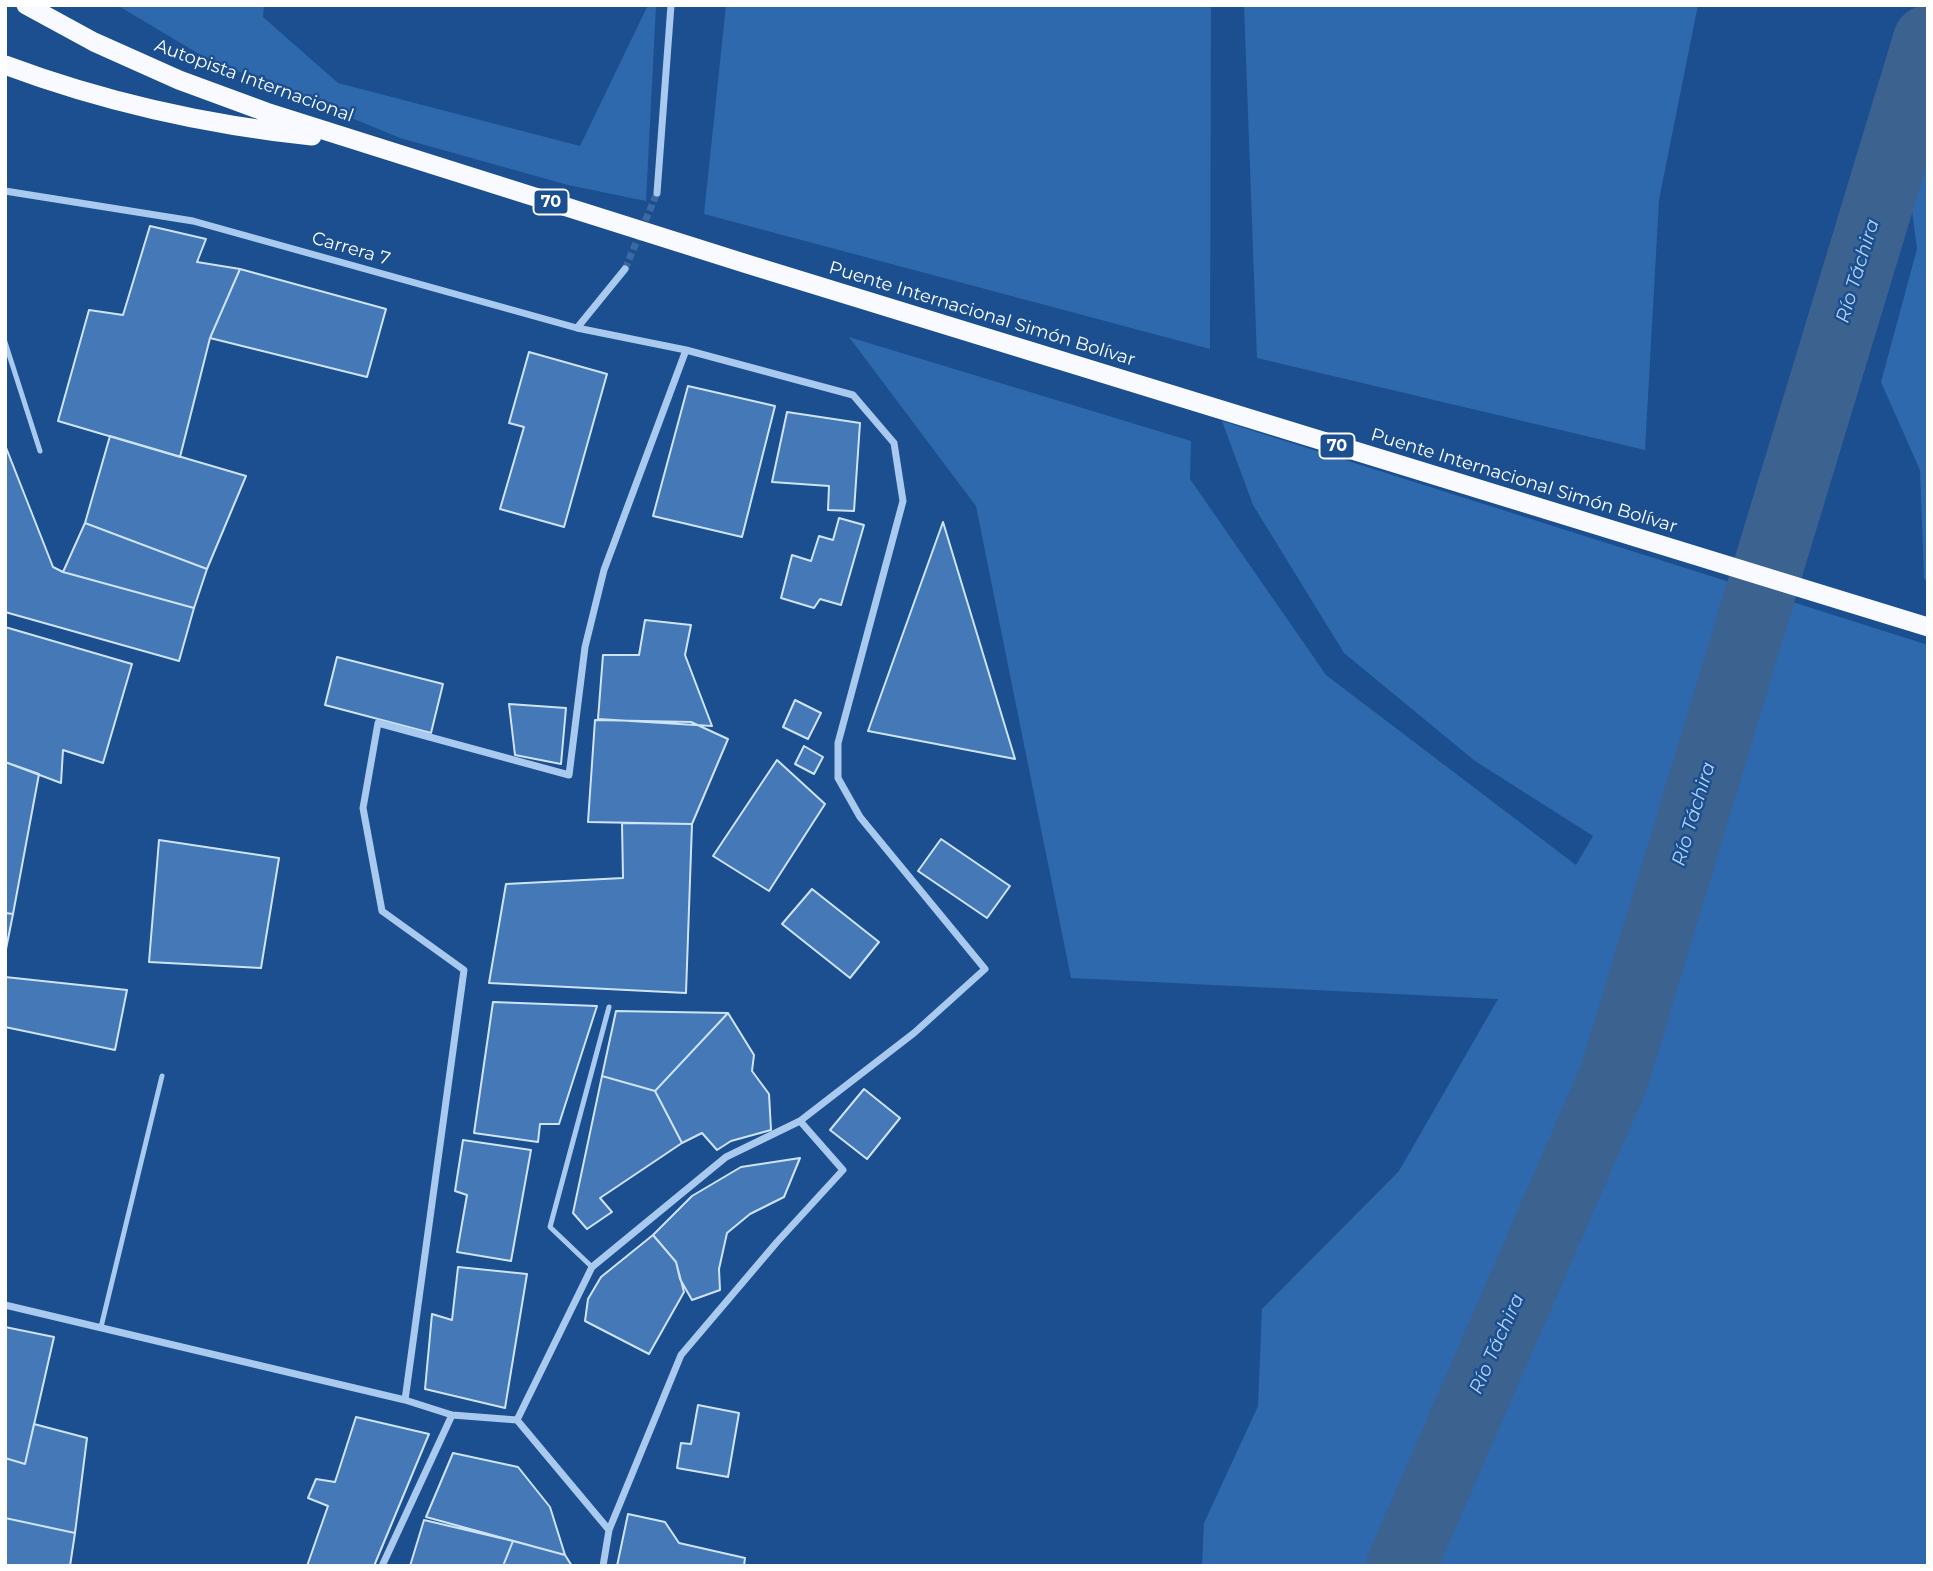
<!DOCTYPE html>
<html>
<head>
<meta charset="utf-8">
<style>
	body { margin:0 }
	#map { position:relative; width:1933px; height:1571px; overflow:hidden; background:#1b4f8f; font-family:Montserrat,sans-serif }
	canvas { display:block }
	.frame { position:absolute; inset:0; border:7px solid #fff; pointer-events:none }
</style>
</head>
<body>
<div id="map">
<canvas width="1933" height="1571"></canvas>
<div class="frame"></div>
</div>
<script>
const g = document.querySelector('canvas').getContext('2d');
g.lineJoin = 'round';
function fillPath(path, color) {
  g.fillStyle = color;
  g.fill(path, 'evenodd');
}
function strokePath(path, color, width, dash) {
  g.strokeStyle = color;
  g.lineWidth = width;
  g.lineCap = dash ? 'butt' : 'round';
  g.setLineDash(dash || []);
  g.stroke(path);
}
function label(font, color, halo, rows, align = 'center') {
  g.font = font + ' Montserrat,sans-serif';
  g.lineWidth = 5;
  g.setLineDash([]);
  g.textBaseline = 'middle';
  g.strokeStyle = halo;
  g.fillStyle = color;
  for (const [text, x, y, turn = 0] of rows) {
    g.save();
    g.translate(x, y);
    g.rotate((+turn || 0) * Math.PI / 180);
    g.textAlign = isNaN(turn) ? turn : align;
    if (halo) g.strokeText(text, 0, 0);
    g.fillText(text, 0, 0);
    g.restore();
  }
}
fillPath(new Path2D(`
	M 117,5 L 264,5 L 263,17 L 338,83 L 580,146 L 648,5 L 656,5 L 646,201 L 568,185 L 400,138 L 204,57 Z
	M 726,5 L 1211,5 L 1210,349 L 704,214 Z
	M 1244,5 L 1698,5 L 1659,200 L 1645,450 L 1257,358 Z
	M 1924,5 L 1928,5 L 1928,581 L 1924,579 L 1920,470 L 1881,382 L 1917,249 L 1897,94 Z
	M 849,337 L 1191,441 L 1190,479 L 1326,675 L 1576,865 L 1593,836 L 1475,761 L 1344,653 L 1253,505 L 1222,421 L 1928,645 L 1928,1566 L 1202,1566 L 1204,1523 L 1258,1406 L 1262,1309 L 1399,1171 L 1498,999 L 1071,978 L 976,506 Z`), '#2e69ad');
strokePath(new Path2D(`
	M 1401,1566 L 1614,1077 L 1928,40`), '#3c6290', 70);
const building = new Path2D(`
	M 150,226 L 206,239 L 197,262 L 240,269 L 210,338 L 180,457 L 58,421 L 89,310 L 123,315 Z
	M 240,269 L 386,309 L 367,377 L 210,338 Z
	M 529,352 L 607,374 L 564,527 L 500,509 L 524,427 L 509,423 Z
	M 688,386 L 775,406 L 742,537 L 653,516 Z
	M 787,412 L 860,423 L 854,511 L 828,510 L 829,486 L 772,482 Z
	M 110,436 L 246,476 L 207,569 L 85,523 Z
	M 5,445 L 53,567 L 63,572 L 194,608 L 179,661 L 5,612 Z
	M 839,518 L 864,525 L 841,605 L 820,599 L 814,608 L 781,598 L 792,555 L 811,561 L 819,536 L 833,540 Z
	M 943,522 L 1015,759 L 868,731 Z
	M 85,523 L 207,569 L 194,608 L 63,572 Z
	M 645,620 L 691,625 L 685,655 L 712,726 L 598,719 L 603,655 L 639,655 Z
	M 5,627 L 132,664 L 103,763 L 63,750 L 61,783 L 5,762 Z
	M 337,657 L 443,684 L 431,733 L 325,705 Z
	M 795,700 L 821,713 L 808,739 L 783,727 Z
	M 509,704 L 566,708 L 561,764 L 515,755 Z
	M 595,720 L 691,722 L 728,739 L 692,824 L 588,822 Z
	M 804,746 L 823,757 L 814,774 L 795,764 Z
	M 777,760 L 825,804 L 769,891 L 713,856 Z
	M 5,762 L 39,774 L 13,914 L 5,913 Z
	M 622,823 L 692,824 L 686,993 L 489,983 L 506,884 L 623,878 Z
	M 941,839 L 1010,886 L 987,918 L 918,871 Z
	M 159,840 L 279,858 L 261,968 L 149,962 Z
	M 812,889 L 879,942 L 850,978 L 782,924 Z
	M 5,913 L 13,914 L 5,954 Z
	M 5,977 L 127,990 L 115,1050 L 5,1027 Z
	M 493,1002 L 597,1006 L 559,1124 L 540,1124 L 538,1142 L 474,1133 Z
	M 616,1011 L 728,1013 L 655,1091 L 602,1076 Z
	M 728,1013 L 754,1055 L 752,1071 L 769,1094 L 771,1130 L 731,1141 L 717,1150 L 702,1133 L 682,1143 L 655,1091 Z
	M 602,1076 L 655,1091 L 682,1143 L 600,1198 L 612,1212 L 587,1229 L 573,1213 Z
	M 864,1089 L 900,1118 L 867,1159 L 830,1130 Z
	M 463,1140 L 531,1150 L 511,1261 L 457,1252 L 467,1195 L 455,1191 Z
	M 800,1158 L 784,1197 L 750,1214 L 727,1233 L 719,1269 L 720,1290 L 692,1300 L 680,1279 L 676,1262 L 653,1235 L 692,1196 L 741,1167 Z
	M 653,1235 L 676,1262 L 684,1292 L 649,1354 L 585,1321 L 588,1299 L 601,1277 Z
	M 458,1267 L 527,1274 L 505,1408 L 425,1389 L 432,1314 L 452,1320 Z
	M 5,1327 L 54,1337 L 25,1464 L 5,1458 Z
	M 698,1405 L 739,1413 L 728,1477 L 677,1468 L 681,1443 L 691,1444 Z
	M 356,1417 L 429,1434 L 374,1566 L 307,1566 L 328,1506 L 308,1498 L 316,1479 L 335,1482 Z
	M 34,1424 L 87,1438 L 75,1533 L 5,1518 L 5,1458 L 25,1464 Z
	M 453,1453 L 518,1467 L 550,1507 L 565,1555 L 426,1517 Z
	M 628,1514 L 665,1522 L 679,1543 L 745,1558 L 744,1566 L 617,1566 Z
	M 5,1518 L 75,1533 L 70,1566 L 5,1566 Z
	M 424,1520 L 513,1541 L 503,1566 L 410,1566 Z
	M 513,1541 L 565,1555 L 572,1566 L 503,1566 Z`);
fillPath(building, '#4478b7');
strokePath(building, '#cfe3fa', 2);
strokePath(new Path2D(`
	M 625,269 L 657,193`), '#3d69a0', 7, [7, 3.5]);
strokePath(new Path2D(`
	M 5,342 L 40,451
	M 592,1267 L 550,1227 L 609,1007
	M 101,1327 L 162,1076`), '#a9c9ee', 5);
strokePath(new Path2D(`
	M 5,191 L 193,221 L 577,328 L 686,350 L 853,395 L 894,443 L 903,501 L 838,743 L 838,778 L 860,817 L 985,969 L 914,1033 L 800,1121 L 726,1157 L 592,1267 L 517,1420
	M 657,193 L 671,5
	M 577,328 L 625,269
	M 5,1305 L 405,1400 L 452,1415 L 517,1420 L 609,1530
	M 405,1400 L 464,970 L 382,911 L 363,808 L 378,723 L 569,775 L 585,647 L 604,570 L 686,350
	M 382,1566 L 452,1415
	M 603,1566 L 609,1530 L 681,1355 L 777,1242 L 843,1170 L 800,1121`), '#a9c9ee', 7);
strokePath(new Path2D(`
	M 26,5 L 94,42 L 179,80 L 266,112 L 747,264 L 1928,627
	M 5,65 C 104,102 208,125 312,136`), '#f8faff', 19);
for (const [x, y, w] of [
	[551,202,35],
	[1337,446,35]
]) {
  const box = new Path2D();
  box.roundRect(x - w / 2, y - 12.5, w, 25, 5);
  g.fillStyle = '#1b4f8f';
  g.fill(box);
  strokePath(box, '#fff', 2);
}
label('bold 16px', '#fff', null, [
	["70",551,202],
	["70",1337,446]
]);
label('18px', '#fff', '#1b4f8f', [
	["Autopista Internacional",254,81,20],
	["Carrera 7",351,249,16],
	["Puente Internacional Simón Bolívar",982,314,17],
	["Puente Internacional Simón Bolívar",1524,481,17]
]);
label('italic 19px', '#b5d3f5', '#1b4f8f', [
	["Río Táchira",1858,271,-73],
	["Río Táchira",1694,814,-73],
	["Río Táchira",1497,1344,-66]
]);
</script>
</body>
</html>
